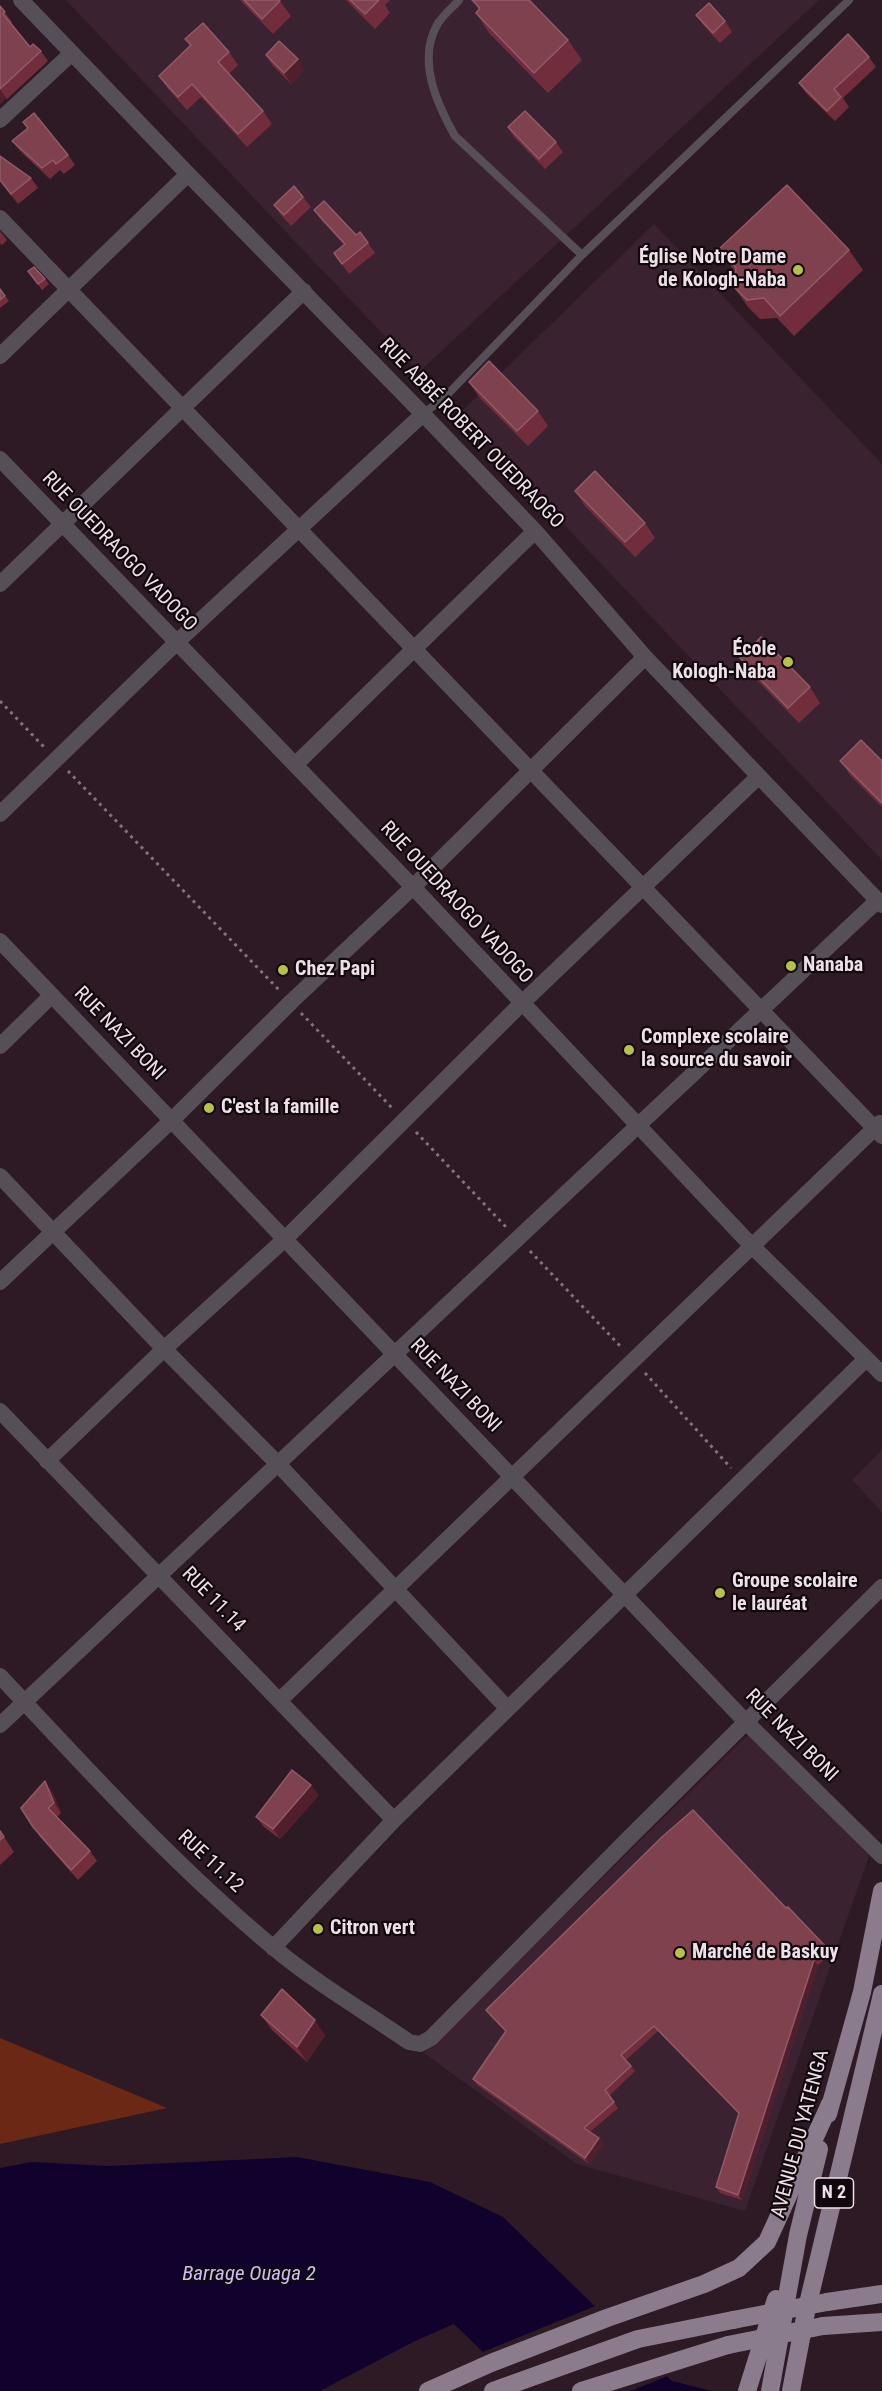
<!DOCTYPE html>
<html>
<head>
<meta charset="utf-8">
<style>
	body { margin:0 }
	canvas { display:block; background:#2d1a25 }
</style>
</head>
<body>
<canvas width="882" height="2391"></canvas>
<script>
const g = document.querySelector('canvas').getContext('2d');
g.lineJoin = 'round';
function fillPath(path, color) {
  g.fillStyle = color;
  g.fill(path, 'evenodd');
}
function strokePath(path, color, width, dash) {
  g.strokeStyle = color;
  g.lineWidth = width;
  g.lineCap = dash ? 'butt' : 'round';
  g.setLineDash(dash || []);
  g.stroke(path);
}
function label(font, color, halo, rows, align = 'center') {
  g.font = font + ' "Roboto Condensed",sans-serif';
  g.lineWidth = 4.5;
  g.setLineDash([]);
  g.textBaseline = 'middle';
  g.strokeStyle = halo;
  g.fillStyle = color;
  for (const [text, x, y, turn = 0] of rows) {
    g.save();
    g.translate(x, y);
    g.rotate((+turn || 0) * Math.PI / 180);
    g.textAlign = isNaN(turn) ? turn : align;
    if (halo) g.strokeText(text, 0, 0);
    g.fillText(text, 0, 0);
    g.restore();
  }
}
fillPath(new Path2D(`
	M 66,0 L 819,0 L 419,372 Z
	M 654,224 L 882,464 L 882,860 L 459,414 Z
	M 882,1450 L 882,1512 L 852,1480 Z
	M 752,1731 L 870,1853 L 745,2211 L 577,2164 L 424,2053 Z`), '#3b2230');
fillPath(new Path2D(`
	M 0,2038 L 167,2108 L 0,2144 Z`), '#6b2815');
fillPath(new Path2D(`
	M 297,2157 L 430,2182 L 503,2217 L 672,2381 L 712,2391 L 523,2391 L 454,2324 L 415,2341 L 320,2391 L 0,2391 L 0,2168 L 32,2162 L 109,2166 Z`), '#11012d');
fillPath(new Path2D(`
	M 598,2305 L 670,2375 L 631,2391 L 519,2391 L 480,2353 Z`), '#2d1a25');
strokePath(new Path2D(`
	M 0,701 L 44,747
	M 68,771 L 280,991
	M 301,1013 L 392,1108
	M 416,1132 L 506,1227
	M 530,1251 L 622,1348
	M 645,1373 L 731,1468`), '#82727b', 3, [3, 4.5]);
strokePath(new Path2D(`
	M 459,0 C 452,8 442,16 437,25 C 417,61 437,104 455,136 L 582,255
	M 423,414 L 445,397 L 582,255 L 849,0`), '#564f57', 8);
strokePath(new Path2D(`
	M 21,0 L 188,174 L 423,414 L 535,531 L 645,657 L 882,905
	M 0,120 L 72,53
	M 0,218 L 882,1136
	M 0,356 L 188,174
	M 0,459 L 413,887 L 751,1245 L 882,1374
	M 0,584 L 304,291
	M 296,764 L 535,531
	M 0,814 L 177,642 L 423,414
	M 0,941 L 746,1722 L 882,1856
	M 0,1046 L 52,995
	M 0,1176 L 164,1349 L 278,1464 L 508,1709
	M 0,1282 L 172,1120 L 291,1002 L 413,887 L 645,657
	M 0,1411 L 394,1820
	M 47,1461 L 164,1349 L 285,1239 L 521,1004 L 758,777
	M 0,1676 C 88,1770 175,1866 274,1948 C 316,1983 364,2011 409,2042 L 420,2044 L 431,2038 L 629,1838 L 882,1587
	M 280,1700 L 880,1123
	M 0,1725 L 878,900
	M 273,1948 L 394,1820 L 866,1359`), '#564f57', 16);
strokePath(new Path2D(`
	M 828,2114 L 862,1992 L 882,1891
	M 827,2302 L 882,2294
	M 823,2326 L 882,2322
	M 428,2391 L 491,2363 L 607,2318 L 704,2284 L 739,2268 L 767,2242 L 830,2104
	M 493,2391 L 638,2339 L 733,2320
	M 581,2391 L 728,2345
	M 747,2391 L 776,2299
	M 770,2391 L 798,2235 L 819,2149
	M 791,2391 L 806,2312 L 882,1994`), '#8a7c8d', 18);
strokePath(new Path2D(`
	M 733,2320 L 827,2302
	M 728,2345 L 823,2326`), '#8a7c8d', 18);
fillPath(new Path2D(`
	M 240,0 L 279,0 L 291,16 L 273,34 Z
	M 346,0 L 390,0 L 385,5 L 390,13 L 375,29 Z
	M 472,0 L 568,40 L 582,60 L 548,93 L 489,33 L 476,13 L 479,10 Z
	M 0,6 L 12,22 L 11,23 L 30,47 L 41,51 L 48,61 L 7,99 L 6,98 L 0,104 Z
	M 696,15 L 725,21 L 732,32 L 720,43 L 703,25 Z
	M 185,39 L 229,52 L 238,65 L 229,74 L 263,111 L 272,124 L 247,147 L 201,97 L 187,110 L 168,89 L 159,76 L 191,46 Z
	M 266,55 L 305,69 L 291,84 L 273,66 Z
	M 869,57 L 876,67 L 843,98 L 849,107 L 835,121 L 806,93 L 799,83 Z
	M 23,122 L 68,155 L 75,165 L 64,174 L 60,170 L 50,179 L 20,151 L 12,141 L 28,128 Z
	M 508,127 L 556,142 L 563,152 L 545,169 L 514,137 Z
	M 0,156 L 31,178 L 38,188 L 18,204 L 0,181 Z
	M 303,197 L 311,207 L 291,226 L 281,215 L 274,205 Z
	M 314,210 L 356,235 L 360,232 L 375,253 L 349,274 L 334,253 L 344,245 L 321,220 Z
	M 0,231 L 7,240 L 2,245 L 0,243 Z
	M 719,249 L 849,250 L 863,270 L 794,336 L 777,318 L 760,319 L 748,307 L 734,287 L 735,272 Z
	M 28,271 L 45,279 L 49,284 L 42,290 Z
	M 0,289 L 9,301 L 0,308 Z
	M 469,382 L 538,411 L 548,426 L 528,446 L 479,397 Z
	M 575,491 L 645,523 L 655,538 L 635,557 L 585,506 Z
	M 740,658 L 810,687 L 820,703 L 799,723 L 750,673 Z
	M 840,761 L 882,761 L 882,807 L 851,776 Z
	M 52,1791 L 61,1813 L 57,1817 L 90,1851 L 97,1861 L 78,1880 L 40,1837 L 21,1808 Z
	M 319,1795 L 280,1839 L 264,1827 L 256,1817 Z
	M 0,1831 L 14,1852 L 0,1865 Z
	M 786,1908 L 827,1948 L 831,1953 L 818,1965 L 742,2200 L 720,2193 L 716,2187 L 739,2114 L 658,2031 L 626,2060 L 635,2071 L 609,2096 L 618,2108 L 590,2132 L 603,2144 L 589,2164 L 477,2085 L 473,2079 L 506,2032 L 490,2016 L 486,2010 Z
	M 261,2015 L 325,2035 L 307,2062 L 272,2030 Z`), '#722d3d');
fillPath(new Path2D(`
	M 298,59 L 305,69 L 291,84 L 284,73 Z
	M 0,89 L 6,98 L 0,104 Z
	M 45,1781 L 52,1791 L 61,1813 L 54,1803 Z
	M 311,1785 L 319,1795 L 280,1839 L 273,1829 Z
	M 814,1960 L 818,1965 L 742,2200 L 738,2195 Z
	M 315,2020 L 325,2035 L 307,2062 L 297,2047 Z
	M 599,2138 L 603,2144 L 589,2164 L 585,2158 Z`), '#511e2c');
const building = new Path2D(`
	M 244,0 L 279,0 L 280,1 L 262,19 Z
	M 350,0 L 379,0 L 365,14 Z
	M 472,0 L 529,0 L 568,40 L 534,73 L 476,13 L 480,8 Z
	M 709,3 L 725,21 L 713,33 L 696,15 Z
	M 0,6 L 5,12 L 3,14 L 30,47 L 33,44 L 41,51 L 0,89 Z
	M 203,23 L 229,52 L 218,62 L 263,111 L 238,134 L 192,84 L 178,97 L 159,76 L 191,45 L 185,39 Z
	M 848,34 L 869,57 L 834,89 L 841,97 L 827,111 L 799,83 Z
	M 279,41 L 298,59 L 284,73 L 266,55 Z
	M 525,111 L 556,142 L 539,159 L 508,127 Z
	M 34,113 L 68,155 L 56,164 L 53,160 L 42,168 L 12,141 L 28,128 L 23,122 Z
	M 0,156 L 31,178 L 11,194 L 0,180 Z
	M 787,185 L 849,250 L 780,316 L 764,298 L 747,300 L 734,287 L 736,268 L 719,249 Z
	M 294,186 L 303,197 L 284,215 L 274,205 Z
	M 324,201 L 356,235 L 360,232 L 368,243 L 342,264 L 334,253 L 345,244 L 314,210 Z
	M 34,267 L 45,279 L 38,284 L 28,271 Z
	M 0,289 L 5,296 L 0,300 Z
	M 489,361 L 538,411 L 517,431 L 469,382 Z
	M 595,471 L 645,523 L 625,542 L 575,491 Z
	M 761,637 L 810,687 L 788,708 L 740,658 Z
	M 861,740 L 882,761 L 882,803 L 840,761 Z
	M 292,1770 L 311,1785 L 273,1829 L 256,1817 Z
	M 45,1781 L 54,1803 L 48,1808 L 90,1851 L 71,1870 L 33,1827 L 21,1808 Z
	M 693,1810 L 786,1908 L 788,1907 L 827,1948 L 814,1960 L 738,2195 L 716,2187 L 739,2113 L 654,2026 L 621,2055 L 631,2066 L 605,2090 L 614,2102 L 584,2128 L 599,2138 L 585,2158 L 473,2079 L 506,2031 L 486,2010 L 662,1837 Z
	M 0,1831 L 4,1837 L 0,1840 Z
	M 282,1989 L 315,2020 L 297,2047 L 261,2015 Z`);
fillPath(building, '#80414f');
strokePath(building, '#915a67', 1.5);
for (const [x, y, r, color] of [
	[798,270,6,"#b8c147"],
	[788,662,6,"#b8c147"],
	[791,966,6,"#b8c147"],
	[283,970,6,"#b8c147"],
	[629,1050,6,"#b8c147"],
	[209,1108,6,"#b8c147"],
	[720,1593,6,"#b8c147"],
	[318,1929,6,"#b8c147"],
	[680,1953,6,"#b8c147"]
]) {
  const dot = new Path2D();
  dot.arc(x, y, r, 0, 2 * Math.PI);
  g.fillStyle = color;
  g.fill(dot);
  strokePath(dot, '#10080c', 2);
}
for (const [x, y, w] of [
	[834,2193,39]
]) {
  const box = new Path2D();
  box.roundRect(x - w / 2, y - 15, w, 30, 4.5);
  g.fillStyle = '#10080c';
  g.fill(box);
  strokePath(box, '#eee0e7', 1.5);
}
label('bold 18px', '#eee0e7', null, [
	["N 2",834,2193]
]);
label('bold 20px', '#eee0e7', '#10080c', [
	["Église Notre Dame",786,258,"right"],
	["de Kologh-Naba",786,281,"right"],
	["École",776,650,"right"],
	["Kologh-Naba",776,673,"right"],
	["Nanaba",803,966],
	["Chez Papi",295,970],
	["Complexe scolaire",641,1038],
	["la source du savoir",641,1061],
	["C'est la famille",221,1108],
	["Groupe scolaire",732,1582],
	["le lauréat",732,1605],
	["Citron vert",330,1929],
	["Marché de Baskuy",692,1953]
], 'left');
label('20px', '#eee0e7', '#10080c', [
	["RUE ABBÉ ROBERT OUEDRAOGO",471,434,46],
	["RUE OUEDRAOGO VADOGO",119,552,46],
	["RUE OUEDRAOGO VADOGO",456,903,47],
	["RUE NAZI BONI",119,1034,46],
	["RUE NAZI BONI",455,1386,46],
	["RUE 11.14",213,1600,46],
	["RUE NAZI BONI",791,1736,45],
	["RUE 11.12",210,1862,43],
	["AVENUE DU YATENGA",801,2134,-75]
]);
label('italic 21px', '#cabef8', '#10080c', [
	["Barrage Ouaga 2",249,2275]
]);
</script>
</body>
</html>
